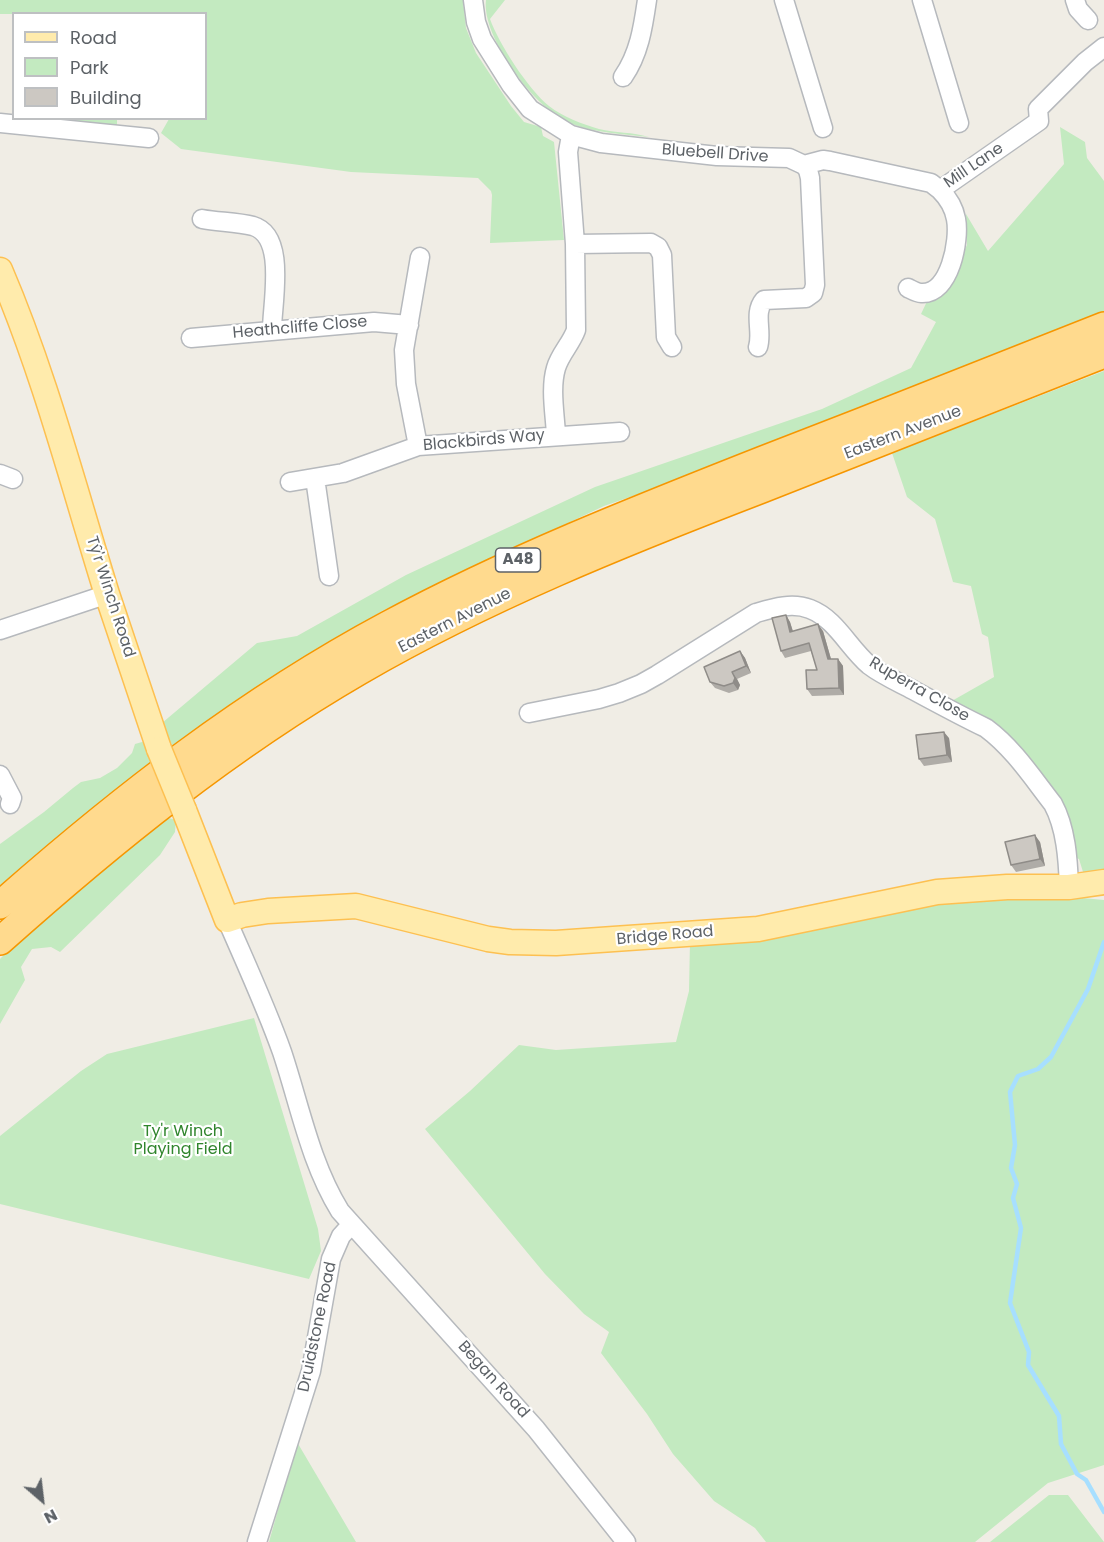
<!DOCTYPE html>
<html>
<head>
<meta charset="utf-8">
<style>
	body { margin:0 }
	#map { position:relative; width:1104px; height:1542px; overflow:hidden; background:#f0ede5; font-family:Poppins,sans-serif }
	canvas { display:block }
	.legend { position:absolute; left:12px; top:12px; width:195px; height:108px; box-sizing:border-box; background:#fff; border:2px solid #bec0c2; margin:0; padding:8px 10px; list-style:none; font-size:18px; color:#5d6267 }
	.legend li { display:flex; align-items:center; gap:12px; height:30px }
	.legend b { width:30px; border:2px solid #bec0c2 }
	.north { position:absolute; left:12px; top:1470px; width:60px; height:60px; -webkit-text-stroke:4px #fff; paint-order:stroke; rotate:152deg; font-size:16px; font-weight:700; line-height:24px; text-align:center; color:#5d6267 }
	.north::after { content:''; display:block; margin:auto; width:21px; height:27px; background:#5d6267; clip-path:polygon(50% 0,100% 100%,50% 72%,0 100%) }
</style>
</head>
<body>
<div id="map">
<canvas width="1104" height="1542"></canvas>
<ul class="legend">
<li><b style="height:8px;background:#ffebac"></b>Road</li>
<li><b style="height:16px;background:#c3eac0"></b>Park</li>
<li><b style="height:16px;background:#ccc8c2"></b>Building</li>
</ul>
<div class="north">N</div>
</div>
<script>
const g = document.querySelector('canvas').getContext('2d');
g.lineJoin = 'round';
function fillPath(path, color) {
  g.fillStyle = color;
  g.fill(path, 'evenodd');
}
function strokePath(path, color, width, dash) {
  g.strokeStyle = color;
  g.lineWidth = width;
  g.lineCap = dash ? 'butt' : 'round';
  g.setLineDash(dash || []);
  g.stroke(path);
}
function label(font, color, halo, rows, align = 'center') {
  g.font = font + ' Poppins,sans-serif';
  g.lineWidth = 4.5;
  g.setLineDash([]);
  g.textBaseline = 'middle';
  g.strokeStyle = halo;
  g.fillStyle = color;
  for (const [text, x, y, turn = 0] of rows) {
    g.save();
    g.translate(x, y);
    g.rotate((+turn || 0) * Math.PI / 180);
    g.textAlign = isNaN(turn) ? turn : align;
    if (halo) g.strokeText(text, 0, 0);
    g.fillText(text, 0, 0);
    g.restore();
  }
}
fillPath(new Path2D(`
	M 0,0 L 463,0 L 466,28 L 476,53 L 511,106 L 524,122 L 541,127 L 543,136 L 554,142 L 564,240 L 490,243 L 492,195 L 491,191 L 478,178 L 351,172 L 181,149 L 161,133 L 169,119 L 206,118 L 206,14 L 0,14 Z
	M 486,0 L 505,0 L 490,19 C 499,44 528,89 549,106 C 563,117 582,124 599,129 C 615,133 633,132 649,137 C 623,134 596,133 572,124 C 537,112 481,37 486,0 Z
	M 117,118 L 117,125 L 114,128 L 30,119 Z
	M 1060,127 L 1085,142 L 1087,158 L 1104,181 L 1104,314 L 731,462 L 604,506 L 382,611 L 173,746 L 166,736 L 162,723 L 257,643 L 297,636 L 406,575 L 595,487 L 822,409 L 911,368 L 936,322 L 921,314 L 930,295 L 948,281 L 967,245 L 966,214 L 988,251 L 1064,164 Z
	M 1104,371 L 1104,872 L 1087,875 L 1083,872 L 1079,859 L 1074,857 C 1074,839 1071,823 1064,807 L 950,702 L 994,677 L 988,637 L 982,634 L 971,586 L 953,582 L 935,519 L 907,497 L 892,453 Z
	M 142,742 L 150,744 L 152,761 L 142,773 L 0,885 L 0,844 L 44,812 L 73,788 L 81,782 L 100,778 L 117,768 L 132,753 L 135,744 Z
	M 165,817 L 176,820 L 175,832 L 160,855 L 60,952 L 51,947 L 32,949 L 21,967 L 25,980 L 0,1024 L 0,959 L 24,934 Z
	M 1061,896 L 1104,900 L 1104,1465 L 1048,1483 L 975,1542 L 766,1542 L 755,1528 L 714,1501 L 673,1454 L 647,1414 L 601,1353 L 609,1332 L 584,1314 L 545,1274 L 425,1129 L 470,1091 L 519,1045 L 556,1050 L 676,1042 L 689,991 L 690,941 L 901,904 Z
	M 254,1018 L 318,1229 L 321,1251 L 309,1279 L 0,1204 L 0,1136 L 81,1071 L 107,1054 Z
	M 297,1442 L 356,1542 L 269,1542 Z
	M 1049,1495 L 1068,1495 L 1104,1542 L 990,1542 Z`), '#c3eac0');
strokePath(new Path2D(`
	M 1104,942 L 1088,989 L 1051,1057 L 1038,1069 L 1018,1076 L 1010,1092 L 1015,1145 L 1011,1168 L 1017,1184 L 1013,1198 L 1021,1228 L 1010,1303 L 1029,1352 L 1028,1365 L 1059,1416 L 1061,1444 L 1077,1474 L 1086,1480 L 1104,1512`), '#a7dfff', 4.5);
const minor = new Path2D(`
	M 473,0 L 476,22 L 482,39 L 511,85 L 530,109 L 571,135 L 601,143 L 717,156 L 789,158 L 804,165 L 808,170 L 810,178 L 815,285 L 813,293 L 806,298 L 764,300 C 753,313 763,332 758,347
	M 784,0 L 823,128
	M 922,0 L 959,123
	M 1075,0 L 1078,9 L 1088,20
	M 623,77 C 639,54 643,28 647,0
	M 0,123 L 149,138
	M 804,165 L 823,160 L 830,161 L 931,183 L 940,190 L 1039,121 L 1038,109 L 1085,62 L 1104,47
	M 202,219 C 218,222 237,222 253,226 C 287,236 272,303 272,330
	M 575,244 L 651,243 L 658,247 L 662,255 L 666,337 L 672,347
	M 908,288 C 912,290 917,293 921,293 C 950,295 960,240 956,219 C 954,208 948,198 940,190
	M 191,338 L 374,322 L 409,325
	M 556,435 C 555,414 550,388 556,368 C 560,354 571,344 576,330 L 575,244 L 568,152 L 571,135
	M 418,446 L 406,384 L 404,350 L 420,257
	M 0,474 L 13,479
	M 315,478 L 329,576
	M 290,482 L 343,473 L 418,446 L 620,432
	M 0,630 L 108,594
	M 529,713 L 599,699 L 619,693 L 641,684 L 657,675 L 756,613 C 773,608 792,602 810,609 C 836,619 848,647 869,665 C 882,675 898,682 913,690 C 937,703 961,716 986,728 C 1013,748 1032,777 1053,804 C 1066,828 1068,859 1069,887
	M 0,775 L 12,798 L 10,804
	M 227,920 C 246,964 266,1007 282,1052 C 300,1106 310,1162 340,1211 L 536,1429 L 626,1542
	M 257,1542 L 311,1371 L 331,1259 L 341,1236 L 351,1225`);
const major = new Path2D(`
	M 0,270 C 45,375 73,485 107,594 C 124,646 142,697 159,749
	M 184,810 L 227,920 L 242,915 L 268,911 L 356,906 L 488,939 L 510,942 L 556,943 L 758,929 L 937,892 L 1007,887 L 1069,887 L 1104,882`);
const highway = new Path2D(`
	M 0,905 C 120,799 246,701 388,625 C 509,560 636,510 763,460 C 877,416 991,371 1104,326
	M 0,941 C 112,841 228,747 359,671 C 487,597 624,542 762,489 C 876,444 990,399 1104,354`);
strokePath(minor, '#b6b9bd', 21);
strokePath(major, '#fdc051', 27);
strokePath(highway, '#f69600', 30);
strokePath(minor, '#fff', 18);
strokePath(major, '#ffebac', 24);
strokePath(highway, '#ffda8e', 27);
const majorBridge = new Path2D(`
	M 159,749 L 184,810`);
strokePath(majorBridge, '#fdc051', 27, []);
strokePath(majorBridge, '#ffebac', 24);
fillPath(new Path2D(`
	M 786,615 L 790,622 L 793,631 L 823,631 L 831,659 L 838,659 L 843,666 L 844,695 L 812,696 L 807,689 L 817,670 L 811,651 L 785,658 L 781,651 Z
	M 740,651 L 745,658 L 751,673 L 737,679 L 740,685 L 738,690 L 729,693 L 715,688 L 710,682 Z
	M 949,738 L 952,762 L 924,766 L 919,759 Z
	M 1040,842 L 1045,866 L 1016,872 L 1011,865 Z`), '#afaca7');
fillPath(new Path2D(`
	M 786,615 L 790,622 L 795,639 L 790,632 Z
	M 818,624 L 823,631 L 833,666 L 828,659 Z
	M 740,651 L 745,658 L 751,673 L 746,666 Z
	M 838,659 L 843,666 L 844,695 L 839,688 Z
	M 732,672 L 737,679 L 740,685 L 738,690 L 733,683 Z
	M 944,732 L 949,738 L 952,762 L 947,755 Z
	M 1035,835 L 1040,842 L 1045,866 L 1040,859 Z`), '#8f8c88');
const building = new Path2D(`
	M 786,615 L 790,632 L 818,624 L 828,659 L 838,659 L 839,688 L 807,689 L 806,670 L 817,670 L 809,643 L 781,651 L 772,618 Z
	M 740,651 L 746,666 L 732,672 L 735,678 L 733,683 L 724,686 L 710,682 L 704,667 Z
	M 944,732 L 947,755 L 919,759 L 916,735 Z
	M 1035,835 L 1040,859 L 1011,865 L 1005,842 Z`);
fillPath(building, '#ccc8c2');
strokePath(building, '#8f8c88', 1.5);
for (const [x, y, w] of [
	[518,560,45]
]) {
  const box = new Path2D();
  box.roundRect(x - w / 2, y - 12, w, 24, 4.5);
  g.fillStyle = '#fff';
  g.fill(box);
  strokePath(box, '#5d6267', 1.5);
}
label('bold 15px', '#5d6267', null, [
	["A48",518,560]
]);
label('16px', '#5d6267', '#fff', [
	["Bluebell Drive",715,154,4],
	["Mill Lane",974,166,-34],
	["Heathcliffe Close",300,328,-5],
	["Eastern Avenue",903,433,-21],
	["Blackbirds Way",484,441,-5],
	["Tŷ'r Winch Road",110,597,72],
	["Eastern Avenue",455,621,-27],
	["Ruperra Close",919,690,30],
	["Bridge Road",665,936,-5],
	["Druidstone Road",318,1327,-78],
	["Began Road",493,1380,48]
]);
label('16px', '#30852d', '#fff', [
	["Ty'r Winch",183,1132],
	["Playing Field",183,1150]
]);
</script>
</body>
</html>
